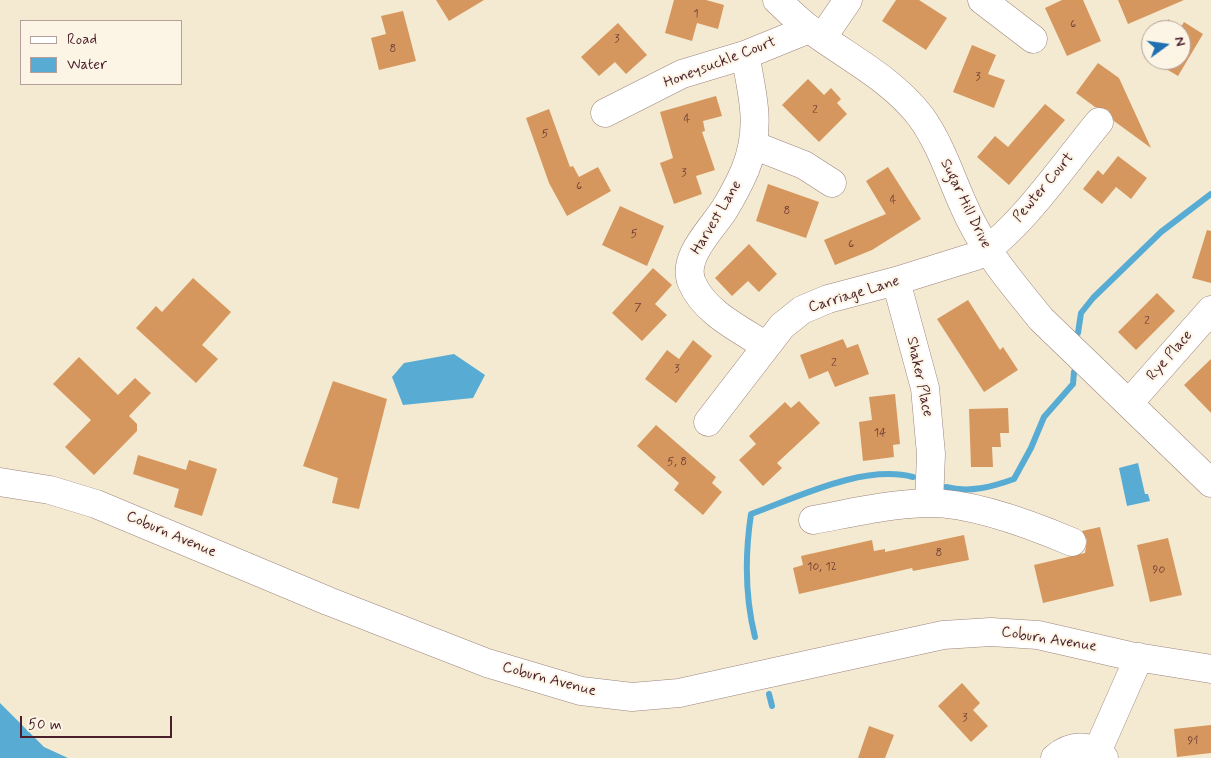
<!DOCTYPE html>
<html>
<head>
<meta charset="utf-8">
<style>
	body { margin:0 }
	#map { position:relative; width:1211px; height:758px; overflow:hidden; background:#f3ead1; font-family:Mynerve,sans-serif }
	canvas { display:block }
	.legend { position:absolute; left:20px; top:20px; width:162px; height:65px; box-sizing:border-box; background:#fcf5e5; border:1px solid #b59f9b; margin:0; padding:6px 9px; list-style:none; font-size:15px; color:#4a1f2b }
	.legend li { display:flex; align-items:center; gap:10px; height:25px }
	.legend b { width:25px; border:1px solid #b59f9b }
	.north { position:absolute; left:1141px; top:20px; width:50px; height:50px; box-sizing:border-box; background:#fcf5e5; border:1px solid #b59f9b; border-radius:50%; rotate:76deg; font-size:14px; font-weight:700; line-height:20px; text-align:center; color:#4a1f2b }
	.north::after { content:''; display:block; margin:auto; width:18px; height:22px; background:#1f6fb2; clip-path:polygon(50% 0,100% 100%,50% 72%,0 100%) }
	.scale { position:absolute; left:20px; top:716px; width:152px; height:22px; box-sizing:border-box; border:2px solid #4a1f2b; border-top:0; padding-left:6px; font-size:15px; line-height:18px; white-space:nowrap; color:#4a1f2b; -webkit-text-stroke:4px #fcf5e5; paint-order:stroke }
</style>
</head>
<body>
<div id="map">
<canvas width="1211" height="758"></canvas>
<ul class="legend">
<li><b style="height:6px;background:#fff"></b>Road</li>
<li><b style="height:14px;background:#58acd4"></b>Water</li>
</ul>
<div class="north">N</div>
<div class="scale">50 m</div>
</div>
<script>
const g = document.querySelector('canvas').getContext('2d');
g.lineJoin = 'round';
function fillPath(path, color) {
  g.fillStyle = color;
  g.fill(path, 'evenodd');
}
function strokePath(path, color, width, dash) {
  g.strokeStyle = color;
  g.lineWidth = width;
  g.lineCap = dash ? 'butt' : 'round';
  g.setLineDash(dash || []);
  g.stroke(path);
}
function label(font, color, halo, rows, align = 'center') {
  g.font = font + ' Mynerve,sans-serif';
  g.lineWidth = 4;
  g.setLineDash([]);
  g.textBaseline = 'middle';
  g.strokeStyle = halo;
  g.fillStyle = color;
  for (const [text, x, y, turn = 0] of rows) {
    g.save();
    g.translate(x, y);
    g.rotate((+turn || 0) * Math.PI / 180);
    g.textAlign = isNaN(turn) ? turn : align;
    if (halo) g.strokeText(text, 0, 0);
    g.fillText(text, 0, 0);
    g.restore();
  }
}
fillPath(new Path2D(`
	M 454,354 L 485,375 L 473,398 L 403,405 L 392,377 L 404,363 Z
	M 1138,463 L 1145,494 L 1148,494 L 1150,501 L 1127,506 L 1119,468 Z
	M 0,703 L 44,747 L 68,758 L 0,758 Z`), '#58acd4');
strokePath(new Path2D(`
	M 1078,333 L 1081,313 L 1093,298 L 1161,232 L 1211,194
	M 946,487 C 969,493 992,487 1014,479 L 1031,448 L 1044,417 L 1073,384 L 1074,372
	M 755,637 C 745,597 745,554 751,514 C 798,497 864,464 913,477
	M 769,694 L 772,706`), '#58acd4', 6);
fillPath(new Path2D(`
	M 436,0 L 484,0 L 449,21 Z
	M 674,0 L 706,0 L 724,5 L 718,29 L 697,23 L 692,41 L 665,33 Z
	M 896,0 L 919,0 L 947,18 L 926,50 L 882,21 Z
	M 1062,0 L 1083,0 L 1101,41 L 1067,56 L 1045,8 Z
	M 1118,0 L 1184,0 L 1128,24 Z
	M 403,11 L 416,61 L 379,70 L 371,38 L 386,34 L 381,16 Z
	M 1169,19 L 1173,30 L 1162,30 Z
	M 1184,22 L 1203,34 L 1178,76 L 1151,60 L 1181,60 L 1181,30 L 1179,30 Z
	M 618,23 L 647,55 L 626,74 L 615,62 L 599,76 L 581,57 Z
	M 972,45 L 996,55 L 988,74 L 1005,80 L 994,108 L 953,92 Z
	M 1098,63 L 1119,78 L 1151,148 L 1114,121 L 1108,110 L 1095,107 L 1076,93 Z
	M 808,79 L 824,95 L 831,88 L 841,99 L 837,103 L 847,114 L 819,142 L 782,105 Z
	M 716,96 L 722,116 L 703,121 L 705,131 L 702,132 L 715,170 L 696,176 L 702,194 L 674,204 L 660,163 L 673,158 L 660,112 Z
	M 1045,104 L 1065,120 L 1009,185 L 977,157 L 995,136 L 1008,147 Z
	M 549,109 L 570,167 L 573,166 L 579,177 L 598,167 L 611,191 L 567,216 L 549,183 L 526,118 Z
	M 1118,156 L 1147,178 L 1131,199 L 1116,187 L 1102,204 L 1083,189 L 1098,170 L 1103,175 Z
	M 888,167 L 921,219 L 872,250 L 835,265 L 824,240 L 886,214 L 866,181 Z
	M 768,184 L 819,202 L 806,238 L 756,221 Z
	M 620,206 L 664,226 L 647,266 L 602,245 Z
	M 1207,230 L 1211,231 L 1211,283 L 1192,278 Z
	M 749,244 L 777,274 L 759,292 L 748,281 L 732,296 L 715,278 Z
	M 653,268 L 672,285 L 655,304 L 667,315 L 642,341 L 612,313 Z
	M 193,278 L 231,312 L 202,345 L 218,359 L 196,383 L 136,328 L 156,306 L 162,312 Z
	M 1157,293 L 1175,311 L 1136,350 L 1118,332 Z
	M 968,300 L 1000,350 L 1003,347 L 1018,370 L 984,392 L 937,319 Z
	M 843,339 L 847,348 L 858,344 L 869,374 L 835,387 L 828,371 L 809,379 L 800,355 Z
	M 693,340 L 712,356 L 676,403 L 645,379 L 667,350 L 679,359 Z
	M 79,357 L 118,395 L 135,378 L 151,393 L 129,416 L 137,424 L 137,431 L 94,475 L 65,447 L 91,420 L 53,384 Z
	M 1211,359 L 1211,413 L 1184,385 Z
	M 333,381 L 387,399 L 359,509 L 332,503 L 338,478 L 303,466 Z
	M 895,394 L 900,444 L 893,445 L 894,457 L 863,461 L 859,422 L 872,420 L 869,397 Z
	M 799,401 L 820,423 L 777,463 L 782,468 L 763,486 L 739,460 L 756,444 L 749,436 L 785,402 L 791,408 Z
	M 1008,408 L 1009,433 L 1000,433 L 1001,447 L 992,447 L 993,467 L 971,467 L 969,409 Z
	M 656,425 L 716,477 L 712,483 L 722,492 L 703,515 L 674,490 L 679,483 L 637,446 Z
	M 138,455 L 186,470 L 189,460 L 217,469 L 202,516 L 174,507 L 179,489 L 133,474 Z
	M 1100,527 L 1114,586 L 1043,603 L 1034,565 L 1085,553 L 1087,540 L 1082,531 Z
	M 964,535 L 969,560 L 913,571 L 912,568 L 799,594 L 793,568 L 803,565 L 801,556 L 872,540 L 874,551 L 885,549 L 885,552 Z
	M 1168,538 L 1182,595 L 1150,602 L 1137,545 Z
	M 962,683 L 980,703 L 973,710 L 988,726 L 971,742 L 938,706 Z
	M 1211,725 L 1211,753 L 1177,757 L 1174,729 Z
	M 869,726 L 894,735 L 885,758 L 858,758 Z`), '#d6975e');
const minor = new Path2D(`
	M 777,0 C 788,10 799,22 811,30 C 849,58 892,79 921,117 C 944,149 954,189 972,223 C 990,258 1016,288 1041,319 L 1211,483
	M 982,0 L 1033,39
	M 822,38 L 848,0
	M 745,55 C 753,96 762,129 745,170 C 739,184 732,197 724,210 C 711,230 681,258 692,283 C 705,313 740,329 766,346
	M 605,113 L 682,74 L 745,55 L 809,29
	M 753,145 L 804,165 L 832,183
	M 896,281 L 925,388 L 931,454 L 929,503
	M 1129,403 L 1211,310
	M 708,422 L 782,326 L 802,310 L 828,299 L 896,281 L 976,256 C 1017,234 1067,160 1099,122
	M 0,482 L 50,490 L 96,504 L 328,601 L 487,663 L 581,691 L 632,697 L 679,693 L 943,635 L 991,632 L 1038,635 L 1130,656 L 1211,669
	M 813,520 C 851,513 889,504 927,503 C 971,502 1032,525 1072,542
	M 1097,752 L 1139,657
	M 1055,758 C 1070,745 1089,743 1104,758`);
strokePath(minor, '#9e847e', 29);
strokePath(minor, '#fff', 28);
label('12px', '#6d3d38', null, [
	["1",696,14],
	["6",1073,24],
	["3",617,39],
	["8",393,49],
	["3",978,77],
	["2",815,110],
	["4",687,119],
	["5",545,134],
	["3",684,173],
	["6",579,186],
	["4",893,200],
	["8",787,211],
	["5",634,234],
	["6",851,244],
	["7",638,308],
	["2",1147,321],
	["2",834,363],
	["3",677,369],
	["14",880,433],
	["5, 8",677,462],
	["8",939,553],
	["10, 12",822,567],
	["90",1159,570],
	["3",965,718],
	["91",1193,741]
]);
label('15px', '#4a1f2b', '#fcf5e5', [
	["Honeysuckle Court",720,63,-21],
	["Pewter Court",1044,188,-50],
	["Sugar Hill Drive",965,204,64],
	["Harvest Lane",717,218,-59],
	["Carriage Lane",854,295,-17],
	["Rye Place",1170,356,-49],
	["Shaker Place",919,377,78],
	["Coburn Avenue",171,535,23],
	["Coburn Avenue",1049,640,9],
	["Coburn Avenue",549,680,15]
]);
</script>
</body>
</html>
